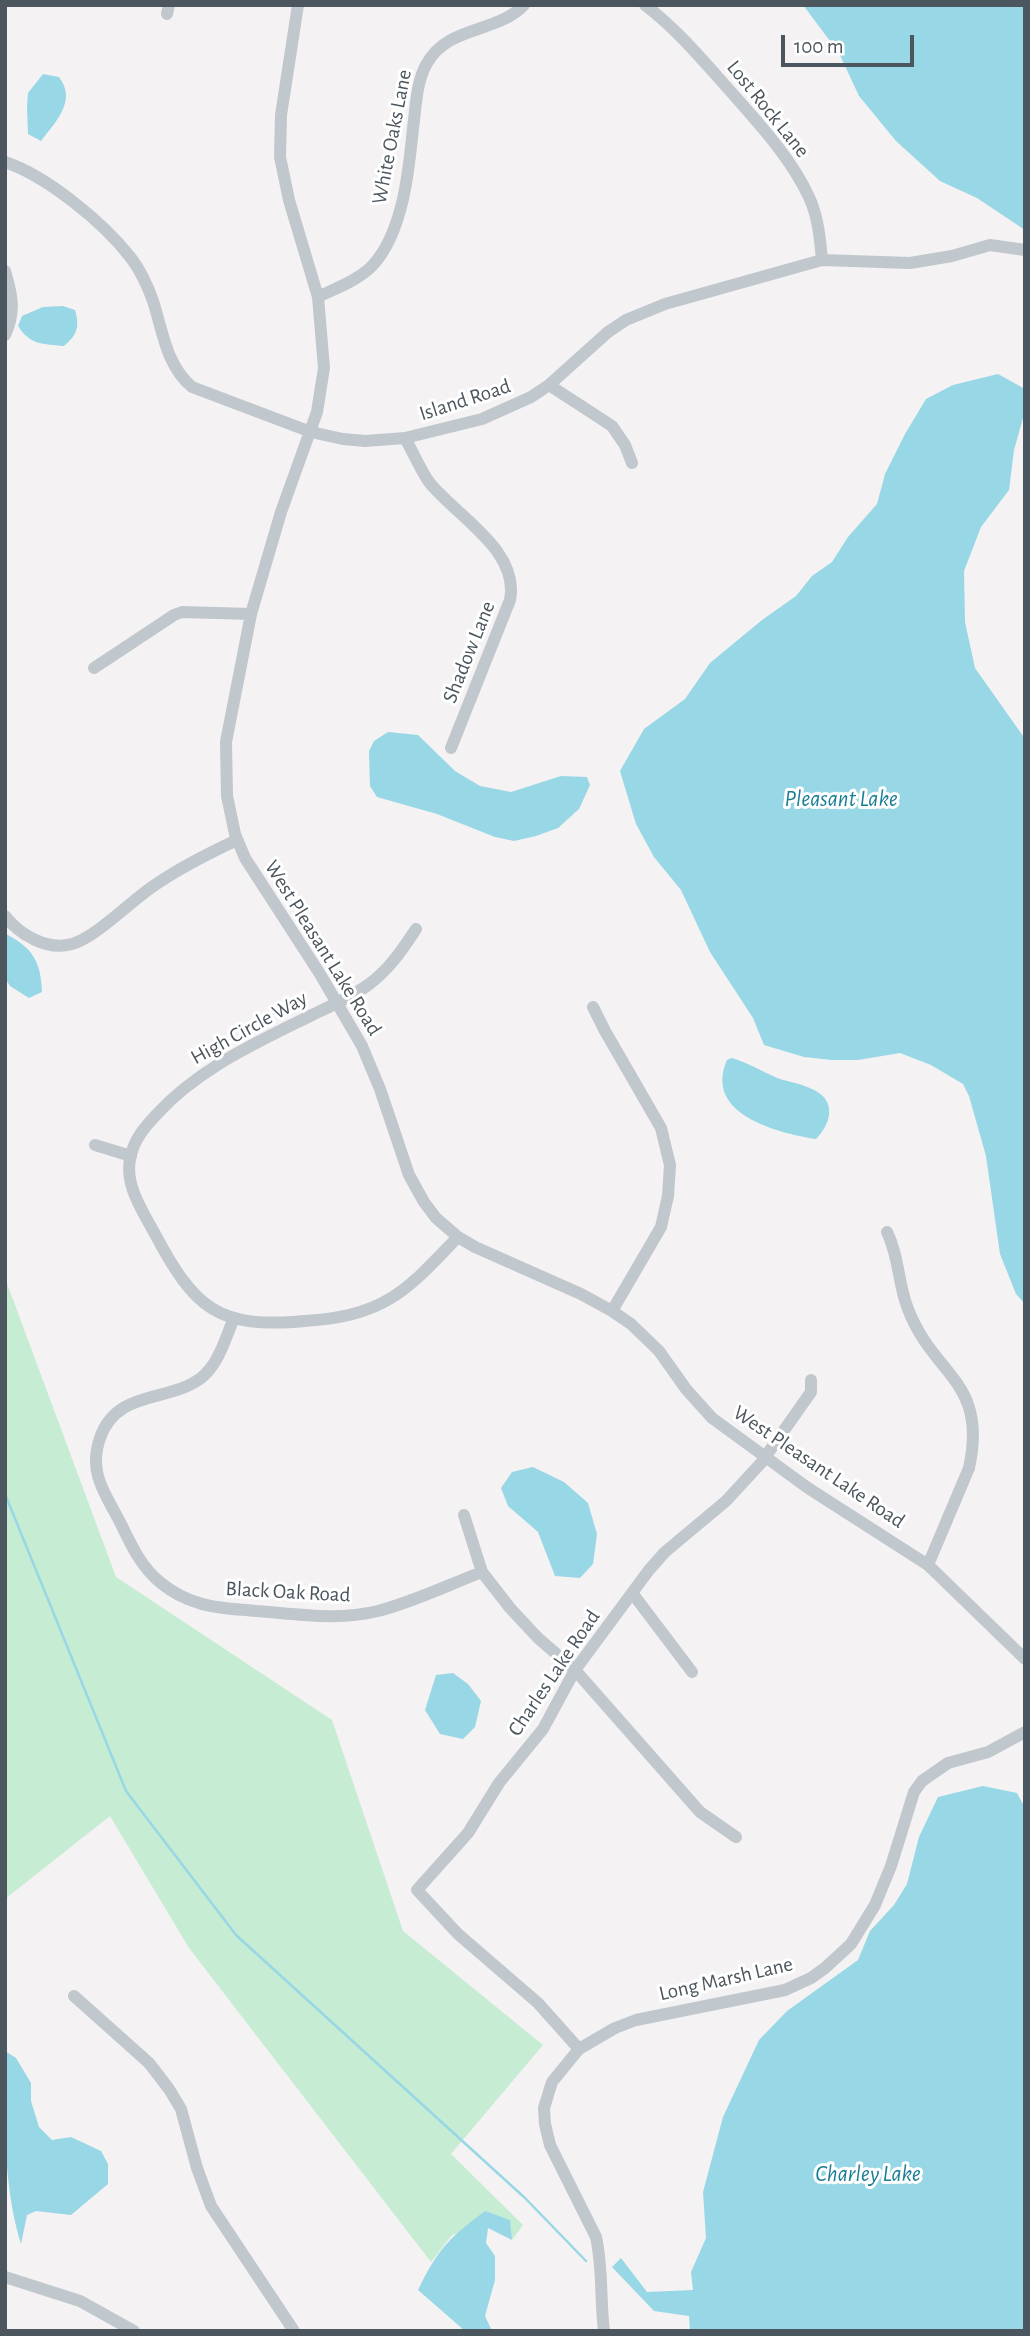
<!DOCTYPE html>
<html>
<head>
<meta charset="utf-8">
<style>
	body { margin:0 }
	#map { position:relative; width:1030px; height:2336px; overflow:hidden; background:#f4f2f3; font-family:"Alegreya Sans",sans-serif }
	canvas { display:block }
	.frame { position:absolute; inset:0; border:7px solid #4c565e; pointer-events:none }
	.scale { position:absolute; left:781px; top:35px; width:133px; height:32px; box-sizing:border-box; border:4px solid #4c565e; border-top:0; padding-left:9px; font-size:21px; line-height:24px; white-space:nowrap; color:#4c565e; -webkit-text-stroke:5px #fff; paint-order:stroke }
</style>
</head>
<body>
<div id="map">
<canvas width="1030" height="2336"></canvas>
<div class="frame"></div>
<div class="scale">100 m</div>
</div>
<script>
const g = document.querySelector('canvas').getContext('2d');
g.lineJoin = 'round';
function fillPath(path, color) {
  g.fillStyle = color;
  g.fill(path, 'evenodd');
}
function strokePath(path, color, width, dash) {
  g.strokeStyle = color;
  g.lineWidth = width;
  g.lineCap = dash ? 'butt' : 'round';
  g.setLineDash(dash || []);
  g.stroke(path);
}
function label(font, color, halo, rows, align = 'center') {
  g.font = font + ' "Alegreya Sans",sans-serif';
  g.lineWidth = 6;
  g.setLineDash([]);
  g.textBaseline = 'middle';
  g.strokeStyle = halo;
  g.fillStyle = color;
  for (const [text, x, y, turn = 0] of rows) {
    g.save();
    g.translate(x, y);
    g.rotate((+turn || 0) * Math.PI / 180);
    g.textAlign = isNaN(turn) ? turn : align;
    if (halo) g.strokeText(text, 0, 0);
    g.fillText(text, 0, 0);
    g.restore();
  }
}
fillPath(new Path2D(`
	M 5,1278 L 116,1577 L 332,1720 L 403,1931 L 543,2045 L 451,2154 L 523,2225 L 512,2240 L 509,2220 L 452,2235 L 431,2262 L 189,1948 L 110,1816 L 5,1899 Z`), '#c6ecd4');
fillPath(new Path2D(`
	M 803,5 L 1025,5 L 1025,230 L 977,198 L 940,181 L 896,141 L 859,96 L 839,53 Z
	M 43,74 L 59,77 C 77,101 56,121 41,141 L 28,134 L 27,106 L 28,93 Z
	M 63,306 L 75,310 C 80,327 77,335 64,346 C 43,344 30,345 18,326 L 22,316 L 43,307 Z
	M 998,374 L 1025,389 L 1025,411 L 1014,450 L 1009,490 L 981,527 L 964,571 L 965,622 L 975,668 L 1023,736 L 1025,754 L 1025,1304 L 1016,1294 L 1000,1254 L 986,1156 L 969,1096 L 963,1084 L 931,1065 L 900,1053 L 858,1060 L 832,1060 L 804,1057 L 764,1045 L 753,1018 L 710,952 L 681,890 L 654,857 L 636,824 L 620,771 L 644,729 L 685,699 L 710,663 L 762,620 L 796,596 L 812,576 L 832,562 L 848,537 L 877,504 L 885,474 L 905,434 L 926,399 L 953,385 Z
	M 388,732 L 418,735 L 455,771 L 480,786 L 511,792 L 561,776 L 587,777 L 590,785 L 579,809 L 558,828 L 536,836 L 514,841 L 495,837 L 437,814 L 377,797 L 370,786 L 369,751 L 374,741 Z
	M 6,934 C 33,948 41,962 42,992 L 29,998 L 10,986 L 5,978 Z
	M 732,1058 C 748,1063 762,1071 777,1078 C 789,1082 803,1084 814,1090 C 837,1101 831,1124 816,1139 C 777,1133 703,1114 727,1060 Z
	M 533,1467 L 564,1482 L 588,1503 L 597,1534 L 593,1564 L 580,1578 L 555,1576 L 538,1532 L 508,1506 L 501,1488 L 512,1472 Z
	M 453,1673 L 468,1684 L 481,1701 L 475,1727 L 463,1739 L 440,1734 L 425,1710 L 436,1675 Z
	M 983,1786 L 1017,1793 L 1025,1808 L 1025,2331 L 690,2331 L 689,2316 L 654,2311 L 612,2267 L 621,2258 L 647,2292 L 693,2290 L 691,2272 L 706,2238 L 703,2192 L 723,2117 L 759,2040 L 787,2011 L 858,1960 L 870,1931 L 894,1905 L 907,1884 L 919,1837 L 938,1797 Z
	M 5,2051 L 16,2058 L 31,2083 L 31,2101 L 39,2127 L 52,2140 L 71,2137 L 101,2151 L 108,2164 L 108,2184 L 71,2215 L 36,2211 L 27,2215 L 21,2244 C 2,2182 5,2115 5,2051 Z
	M 485,2211 L 510,2220 L 512,2240 L 488,2228 L 486,2243 L 495,2256 L 495,2280 L 485,2316 L 492,2331 L 465,2331 L 418,2290 C 438,2249 449,2238 485,2211 Z`), '#98d7e5');
strokePath(new Path2D(`
	M 5,1494 L 126,1791 L 236,1935 L 525,2198 L 586,2261`), '#98d7e5', 2.5);
strokePath(new Path2D(`
	M 298,5 L 281,115 L 280,157 L 289,200 L 318,297 L 324,368 L 317,412 L 281,512 L 251,614 L 226,742 L 227,796 L 235,834 L 245,858 L 320,974 L 362,1046 L 380,1089 L 409,1175 L 424,1202 L 436,1218 L 458,1237 L 475,1247 L 581,1294 L 612,1311 L 631,1324 L 659,1351 L 686,1389 L 712,1418 L 808,1488 L 928,1565 L 1025,1659
	M 645,5 C 678,30 705,63 732,93 C 760,125 791,158 809,197 C 818,216 820,238 822,260
	M 167,14 L 169,5
	M 5,162 C 47,176 104,223 131,258 C 141,271 148,287 153,301 C 163,332 166,365 192,387 L 311,432 L 343,439 L 365,441 L 405,438 L 482,419 L 531,397 L 549,385 L 608,332 L 626,320 L 665,304 L 822,260 L 910,263 L 952,256 L 990,245 L 1025,250
	M 5,271 C 12,294 16,312 5,335
	M 318,297 C 336,288 359,280 373,265 C 403,232 409,170 413,128 C 416,107 416,84 426,65 C 447,25 496,34 524,5
	M 549,385 L 612,426 L 625,445 L 632,463
	M 405,438 C 413,452 420,469 429,482 C 456,516 520,550 510,600 L 451,748
	M 94,668 L 174,615 L 182,612 L 251,614
	M 5,916 C 20,935 47,951 72,944 C 96,937 130,902 152,887 C 179,868 207,854 237,840
	M 416,929 C 402,950 389,970 368,985 C 351,997 331,1006 312,1015 C 256,1043 199,1068 156,1115 C 145,1127 135,1138 131,1155 C 123,1183 142,1210 155,1234 C 195,1309 218,1329 305,1321 C 336,1319 365,1314 391,1298 C 417,1282 437,1258 458,1237
	M 593,1007 L 605,1031 L 661,1128 L 670,1165 L 668,1196 L 661,1227 L 612,1311
	M 95,1145 L 131,1156
	M 887,1232 C 899,1256 898,1284 908,1309 C 934,1377 988,1380 969,1468 L 928,1565
	M 234,1318 C 225,1339 219,1364 201,1378 C 168,1403 117,1389 100,1438 C 88,1473 105,1493 120,1522 C 131,1545 141,1567 161,1583 C 172,1592 185,1599 199,1603 C 217,1609 237,1609 256,1611 C 297,1614 338,1621 378,1611 C 413,1602 448,1585 482,1572
	M 464,1515 L 482,1572 L 510,1608 L 538,1638 L 575,1670 L 700,1812 L 736,1837
	M 633,1594 L 692,1672
	M 74,1996 L 149,2063 L 169,2089 L 181,2109 L 197,2168 L 211,2206 L 294,2331
	M 579,2049 L 538,2003 L 458,1934 L 417,1890 L 468,1833 L 499,1783 L 543,1729 L 575,1670 L 649,1570 L 665,1552 L 726,1501 L 761,1463 L 811,1392 L 811,1380
	M 5,2277 L 80,2301 L 134,2331
	M 604,2331 C 600,2300 603,2268 596,2237 L 550,2145 L 545,2124 L 544,2108 L 552,2082 L 579,2049 L 615,2028 L 636,2020 L 785,1990 L 811,1978 L 825,1968 L 851,1944 L 875,1905 L 891,1866 L 914,1792 L 922,1781 L 948,1763 L 988,1752 L 1025,1732`), '#c0c7cd', 12);
label('21px', '#4c565e', '#fff', [
	["Lost Rock Lane",768,109,51],
	["White Oaks Lane",392,137,-79],
	["Island Road",465,400,-18],
	["Shadow Lane",469,652,-68],
	["West Pleasant Lake Road",323,948,58],
	["High Circle Way",249,1028,-29],
	["West Pleasant Lake Road",819,1467,34],
	["Black Oak Road",288,1592,3],
	["Charles Lake Road",554,1673,-56],
	["Long Marsh Lane",726,1979,-13]
]);
label('italic 23px', '#1a7d94', '#fff', [
	["Pleasant Lake",841,799],
	["Charley Lake",868,2174]
]);
</script>
</body>
</html>
